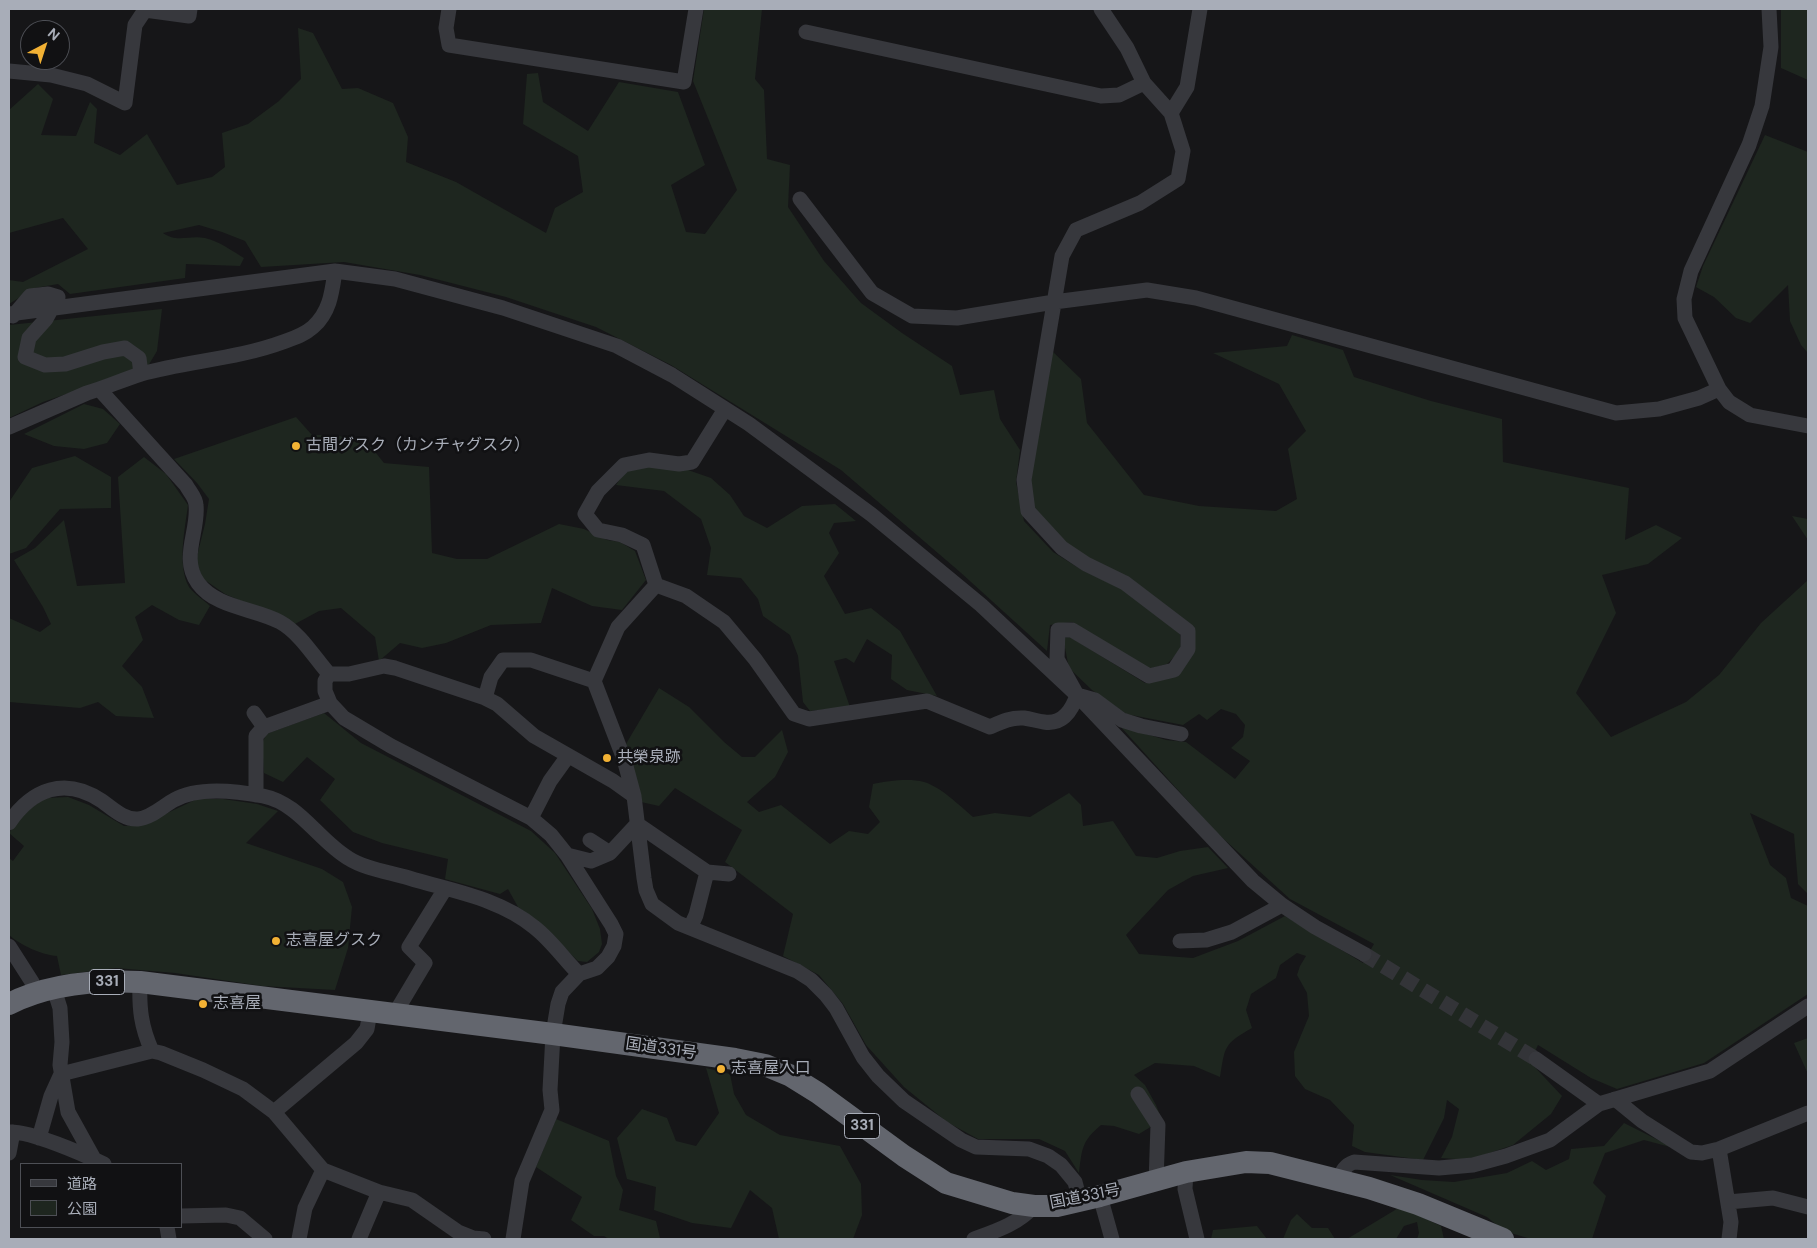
<!DOCTYPE html>
<html>
<head>
<meta charset="utf-8">
<style>
	body { margin:0 }
	#map { position:relative; width:1817px; height:1248px; overflow:hidden; background:#161618; font-family:"DM Sans","Noto Sans JP",sans-serif }
	canvas { display:block }
	.frame { position:absolute; inset:0; border:10px solid #a8adb8; pointer-events:none }
	.legend { position:absolute; left:20px; top:1163px; width:162px; height:65px; box-sizing:border-box; background:#111113; border:1px solid #4d4f55; margin:0; padding:6px 9px; list-style:none; font-size:15px; color:#a8adb8 }
	.legend li { display:flex; align-items:center; gap:10px; height:25px }
	.legend b { width:25px; border:1px solid #4d4f55 }
	.north { position:absolute; left:20px; top:20px; width:50px; height:50px; box-sizing:border-box; background:#111113; border:1px solid #4d4f55; border-radius:50%; rotate:40deg; font-size:14px; font-weight:700; line-height:20px; text-align:center; color:#a8adb8 }
	.north::after { content:''; display:block; margin:auto; width:18px; height:22px; background:#f2b134; clip-path:polygon(50% 0,100% 100%,50% 72%,0 100%) }
</style>
</head>
<body>
<div id="map">
<canvas width="1817" height="1248"></canvas>
<div class="frame"></div>
<ul class="legend">
<li><b style="height:6px;background:#37383d"></b>道路</li>
<li><b style="height:14px;background:#1e261f"></b>公園</li>
</ul>
<div class="north">N</div>
</div>
<script>
const g = document.querySelector('canvas').getContext('2d');
g.lineJoin = 'round';
function fillPath(path, color) {
  g.fillStyle = color;
  g.fill(path, 'evenodd');
}
function strokePath(path, color, width, dash) {
  g.strokeStyle = color;
  g.lineWidth = width;
  g.lineCap = dash ? 'butt' : 'round';
  g.setLineDash(dash || []);
  g.stroke(path);
}
function label(font, color, halo, rows, align = 'center') {
  g.font = font + ' "DM Sans","Noto Sans JP",sans-serif';
  g.lineWidth = 5;
  g.setLineDash([]);
  g.textBaseline = 'middle';
  g.strokeStyle = halo;
  g.fillStyle = color;
  for (const [text, x, y, turn = 0] of rows) {
    g.save();
    g.translate(x, y);
    g.rotate((+turn || 0) * Math.PI / 180);
    g.textAlign = isNaN(turn) ? turn : align;
    if (halo) g.strokeText(text, 0, 0);
    g.fillText(text, 0, 0);
    g.restore();
  }
}
fillPath(new Path2D(`
	M 704,9 L 762,9 L 755,79 L 764,90 L 767,159 L 790,165 L 788,207 L 824,261 L 861,303 L 902,333 L 952,366 L 960,395 L 994,390 L 1000,419 L 1020,450 L 1016,482 L 1024,521 L 1053,552 L 1082,570 L 1122,589 L 1180,633 L 1181,650 L 1167,664 L 1146,670 L 1072,622 L 1050,625 L 1047,651 L 960,572 L 841,470 L 671,365 L 596,327 L 506,297 L 420,275 L 344,262 L 261,267 L 245,241 L 222,232 L 199,225 L 163,233 C 177,243 189,235 205,238 C 219,241 232,251 244,258 L 240,266 L 186,264 L 185,278 L 70,294 L 58,284 L 35,288 L 9,304 L 9,280 L 23,282 L 88,249 L 63,218 L 9,233 L 9,110 L 38,84 L 53,99 L 41,135 L 76,136 L 90,102 L 97,109 L 94,143 L 120,155 L 147,134 L 177,185 L 212,177 L 225,167 L 222,133 L 248,124 L 279,101 L 301,79 L 298,28 L 313,33 L 342,89 L 358,88 L 393,103 L 408,137 L 406,162 L 456,182 L 546,233 L 555,208 L 583,192 L 578,156 L 523,124 L 527,74 L 538,73 L 543,102 L 588,131 L 619,82 L 678,92 L 705,165 L 671,185 L 686,232 L 705,234 L 737,190 L 693,81 Z
	M 1781,9 L 1808,9 L 1808,80 L 1781,68 Z
	M 1765,135 L 1808,152 L 1808,353 L 1801,345 L 1790,321 L 1788,285 L 1750,323 L 1736,318 L 1714,297 L 1696,287 L 1703,266 Z
	M 162,309 L 157,351 L 148,366 L 43,402 L 9,418 L 9,325 Z
	M 1292,335 L 1343,350 L 1354,377 L 1431,401 L 1502,419 L 1503,462 L 1629,488 L 1625,540 L 1656,525 L 1682,538 L 1648,564 L 1602,575 L 1616,613 L 1576,693 L 1611,737 L 1686,702 L 1719,675 L 1761,623 L 1808,580 L 1808,894 L 1798,884 L 1794,834 L 1750,813 L 1770,865 L 1786,878 L 1791,898 L 1808,906 L 1808,994 L 1704,1063 L 1617,1089 L 1591,1078 L 1538,1045 L 1530,1062 L 1562,1096 L 1551,1114 L 1513,1145 L 1469,1160 L 1441,1158 L 1452,1137 L 1459,1109 L 1447,1100 L 1444,1118 L 1423,1160 L 1365,1152 L 1352,1146 L 1354,1125 L 1330,1100 L 1305,1089 L 1295,1076 L 1294,1052 L 1309,1016 L 1307,993 L 1297,975 L 1300,966 L 1306,956 L 1297,953 L 1280,965 L 1276,978 L 1251,994 L 1246,1010 L 1252,1028 C 1224,1044 1225,1046 1220,1077 L 1194,1066 L 1155,1063 L 1134,1075 L 1145,1085 L 1156,1105 L 1162,1120 L 1139,1134 L 1114,1126 L 1101,1125 C 1082,1141 1082,1148 1079,1173 L 1065,1151 L 1039,1139 L 978,1139 L 947,1122 L 904,1087 L 866,1045 L 843,1004 L 819,975 L 783,956 L 793,914 L 725,862 L 742,830 L 675,788 L 659,806 L 641,802 L 626,744 L 659,688 L 689,707 L 724,742 L 742,757 L 755,757 L 782,730 L 788,752 L 775,777 L 747,802 L 759,812 L 781,805 L 830,844 L 849,831 L 868,834 L 880,822 L 869,807 L 873,784 C 888,781 909,778 924,782 C 941,787 960,806 973,817 L 995,813 L 1030,817 L 1069,793 L 1081,805 L 1083,826 L 1113,821 L 1136,856 L 1157,858 L 1180,851 L 1208,847 L 1228,868 L 1193,876 L 1168,890 L 1126,935 L 1139,954 L 1193,958 L 1238,941 L 1285,916 L 1363,963 L 1374,944 L 1290,899 L 1216,832 L 1120,726 L 1166,740 L 1186,742 L 1235,779 L 1250,761 L 1231,748 L 1243,737 L 1245,725 L 1236,714 L 1221,709 L 1207,720 L 1199,714 L 1183,725 L 1126,714 L 1092,690 L 1069,668 L 1063,638 L 1070,637 L 1145,683 L 1177,676 L 1195,631 L 1064,542 L 1034,509 L 1029,479 L 1051,350 L 1081,379 L 1087,423 L 1144,495 L 1199,506 L 1276,511 L 1297,499 L 1288,449 L 1306,431 L 1279,384 L 1213,353 L 1287,346 Z
	M 84,404 L 103,409 L 120,424 L 107,443 L 84,449 L 54,446 L 24,434 Z
	M 296,417 L 312,435 L 337,435 L 372,448 L 384,463 L 429,467 L 432,553 L 457,559 L 487,559 L 559,524 L 584,529 L 607,540 L 620,542 L 635,551 L 646,580 L 622,610 L 592,606 L 552,588 L 541,623 L 491,625 L 446,643 L 422,648 L 400,643 L 379,661 L 375,637 L 341,608 L 319,611 L 295,624 L 225,594 L 202,578 L 196,560 L 205,524 L 209,499 L 197,483 L 174,459 Z
	M 75,456 L 111,477 L 111,508 L 60,509 L 26,548 L 9,554 L 9,502 L 32,468 Z
	M 144,457 L 166,474 L 188,505 C 185,529 177,565 189,587 C 194,594 204,600 210,606 L 199,625 L 179,620 L 152,605 L 135,617 L 143,640 L 122,666 L 142,687 L 154,718 L 116,716 L 98,702 L 80,708 L 9,702 L 9,618 L 40,632 L 51,624 L 43,607 L 14,560 L 35,548 L 64,520 L 77,586 L 125,583 L 118,477 Z
	M 649,465 L 688,470 L 711,478 L 730,495 L 744,516 L 767,528 L 802,506 L 835,504 L 856,521 L 834,523 L 829,533 L 839,553 L 824,576 L 845,614 L 871,608 L 900,631 L 937,696 L 907,690 L 891,679 L 892,655 L 867,639 L 854,663 L 846,658 L 834,661 L 850,707 L 810,711 L 803,702 L 798,656 L 790,635 L 763,616 L 758,599 L 741,578 L 707,575 L 711,548 L 701,519 L 664,491 L 616,485 L 626,470 Z
	M 1792,516 L 1808,519 L 1808,540 Z
	M 324,713 L 361,743 L 531,831 L 555,853 L 592,909 L 600,929 L 602,944 L 599,952 L 587,962 L 578,961 L 534,919 L 518,907 L 508,889 L 500,894 L 445,879 L 448,859 L 382,843 L 353,832 L 320,800 L 335,779 L 307,757 L 283,782 L 264,773 L 262,744 L 266,734 Z
	M 68,797 L 89,805 L 124,826 L 142,825 L 197,799 L 223,799 L 257,804 L 278,811 L 246,843 L 322,869 L 343,882 L 352,907 L 348,948 L 335,990 L 262,986 L 175,973 L 116,968 L 61,975 L 57,956 C 42,955 20,945 9,935 L 9,858 L 13,861 L 24,846 L 9,833 L 22,814 L 45,798 Z
	M 1808,1038 L 1808,1074 L 1794,1043 Z
	M 706,1068 L 730,1074 L 734,1094 L 746,1115 L 780,1135 L 840,1146 L 861,1184 L 862,1215 L 853,1239 L 779,1239 L 772,1208 L 750,1190 L 731,1228 L 692,1223 L 654,1210 L 656,1187 L 627,1179 L 617,1138 L 642,1109 L 667,1118 L 676,1141 L 696,1146 L 719,1113 Z
	M 556,1119 L 609,1141 L 616,1176 L 623,1190 L 619,1210 L 656,1221 L 660,1238 L 609,1239 L 604,1236 L 594,1236 L 571,1220 L 582,1197 L 536,1167 Z
	M 1624,1123 L 1674,1148 L 1644,1140 L 1605,1153 L 1593,1183 L 1606,1196 L 1592,1239 L 1531,1239 L 1504,1231 L 1487,1217 L 1390,1175 L 1422,1180 L 1454,1182 L 1507,1173 L 1532,1161 L 1546,1170 L 1569,1159 L 1571,1149 L 1604,1146 Z
	M 1400,1207 L 1441,1226 L 1444,1239 L 1417,1239 L 1419,1233 L 1417,1222 L 1404,1226 L 1396,1239 L 1347,1239 Z
	M 1297,1214 L 1312,1228 L 1328,1228 L 1335,1239 L 1283,1239 L 1291,1220 Z
	M 1257,1226 L 1267,1239 L 1211,1239 L 1213,1230 Z`), '#1e261f');
strokePath(new Path2D(`
	M 1364,954 L 1536,1059`), '#333438', 15, [15, 8]);
strokePath(new Path2D(`
	M 449,9 L 446,28 L 449,45 L 684,82 L 696,9
	M 1101,9 L 1127,48 L 1144,83 L 1171,113 L 1183,151 L 1178,179 L 1140,203 L 1076,230 L 1062,256 L 1024,480 L 1028,511 L 1062,548 L 1086,564 L 1125,583 L 1188,631 L 1188,649 L 1174,670 L 1149,676 L 1072,630 L 1058,630 L 1057,659 L 1077,695 L 1095,700 L 1122,720 L 1141,726 L 1181,734
	M 1769,9 L 1771,47 L 1762,106 L 1749,145 L 1691,271 L 1684,299 L 1685,318 L 1719,389 L 1729,402 L 1750,415 L 1808,426
	M 806,32 L 1101,96 L 1119,95 L 1144,83
	M 9,71 L 51,75 L 87,84 L 125,103 L 135,25 L 145,10 L 189,16 L 190,9
	M 1171,113 L 1187,87 L 1200,9
	M 800,199 L 872,293 L 912,316 L 957,318 L 1054,302 L 1147,290 L 1196,298 L 1616,413 L 1659,409 L 1699,398 L 1719,389
	M 9,314 L 335,271 L 395,279 L 503,308 L 617,346 L 672,375 L 749,424 L 872,515 L 981,605 L 1077,695 L 1253,881 L 1282,905 L 1315,927 L 1364,954
	M 13,316 L 30,296 L 48,294 L 58,297 L 46,319 L 29,338 L 25,357 L 45,365 L 65,364 L 103,352 L 125,348 L 139,358 L 141,374
	M 100,390 L 186,485 C 189,491 196,498 196,505 C 199,531 180,558 198,583 C 216,608 254,608 280,622 C 300,633 314,657 329,674
	M 9,427 L 87,393 C 105,388 122,380 141,374 C 187,361 237,359 283,342 C 294,338 304,335 313,327 C 330,312 332,292 335,271
	M 656,585 L 643,545 L 622,535 L 598,530 L 585,514 L 598,491 L 624,465 L 649,460 L 679,464 L 692,462 L 725,409
	M 1077,695 C 1072,710 1063,725 1044,722 C 1037,721 1031,719 1024,718 C 1011,717 1001,722 990,727 L 927,701 L 809,719 L 794,714 L 755,659 L 724,622 L 686,596 L 656,585 L 618,627 L 594,681 L 624,759 L 634,796 L 644,878 L 646,890 L 652,904 L 678,923 L 797,971 L 811,980 L 826,995 L 836,1008 L 863,1057 L 878,1076 L 904,1101 L 961,1140 L 976,1147 L 1029,1149 L 1048,1156 L 1061,1165 L 1075,1182 L 1080,1201
	M 485,698 L 491,677 L 503,660 L 531,660 L 594,681
	M 254,713 L 264,727
	M 256,795 L 256,736 L 264,727 L 330,703
	M 531,818 L 550,781 L 568,756
	M 9,823 C 32,789 65,776 102,801 C 112,808 124,820 138,819 C 151,818 163,806 174,800 C 198,786 237,791 263,796 C 299,803 318,840 348,858 C 365,869 389,872 409,878 C 451,891 499,898 534,927 C 551,940 564,959 579,974
	M 590,840 L 610,853
	M 567,855 L 591,861 L 610,853 L 637,824 L 707,872 L 729,874
	M 690,928 L 696,915 L 707,872
	M 1180,941 L 1206,940 L 1232,932 L 1282,905
	M 9,946 L 32,982 L 36,993
	M 140,982 C 139,1008 141,1027 152,1051 L 161,1053 L 203,1070 L 243,1089 L 274,1112 L 323,1170 L 379,1192 L 412,1200 L 458,1232 L 473,1238 L 484,1239
	M 54,989 L 60,1008 L 62,1042 L 60,1065 L 68,1112 L 94,1159
	M 394,1015 L 425,963 L 409,947 L 445,889
	M 1536,1059 L 1599,1104
	M 1138,1094 L 1158,1125 L 1156,1182
	M 1615,1099 L 1642,1121 L 1691,1152 L 1702,1153 L 1719,1149 L 1808,1113
	M 274,1112 L 356,1043 L 367,1029 L 370,1012
	M 9,1132 C 31,1131 83,1154 104,1164
	M 39,1138 L 51,1096 L 61,1074 L 152,1051
	M 1719,1149 L 1731,1222 L 1729,1239
	M 9,1153 L 13,1132
	M 1186,1172 L 1185,1189 L 1197,1239
	M 1339,1180 C 1342,1171 1345,1165 1354,1162 L 1439,1168 L 1473,1165 L 1506,1156 L 1550,1140 L 1599,1104 L 1710,1071 L 1808,1006
	M 1100,1196 L 1112,1239
	M 1728,1202 L 1773,1198 L 1808,1207
	M 181,1216 L 226,1215 L 240,1218 L 265,1239
	M 167,1227 L 169,1239
	M 299,1239 L 305,1208 L 323,1170
	M 359,1239 L 379,1192
	M 513,1239 L 522,1181 L 552,1110 L 550,1090 L 553,1034 L 558,1004 L 562,992 L 579,974 L 597,968 L 608,957 L 614,946 L 616,934 L 611,924 L 567,855 L 551,835 L 531,818 L 391,746 L 344,718 L 330,703 L 325,691 L 325,681 L 329,674 L 349,674 L 384,666 L 395,668 L 485,698 L 497,704 L 534,736 L 613,781 L 634,796
	M 974,1239 C 996,1231 1018,1224 1034,1206`), '#37383d', 15);
strokePath(new Path2D(`
	M 9,1004 C 48,984 96,980 140,982 L 553,1034 L 735,1059 L 765,1065 L 789,1075 L 818,1093 L 904,1156 L 946,1183 L 1012,1203 L 1034,1206 L 1057,1206 L 1100,1196 L 1186,1172 L 1246,1162 L 1270,1163 L 1369,1188 L 1418,1204 L 1503,1239`), '#63666e', 22);
for (const [x, y, r, color] of [
	[296,446,5,"#f2b134"],
	[607,758,5,"#f2b134"],
	[276,941,5,"#f2b134"],
	[203,1004,5,"#f2b134"],
	[721,1069,5,"#f2b134"]
]) {
  const dot = new Path2D();
  dot.arc(x, y, r, 0, 2 * Math.PI);
  g.fillStyle = color;
  g.fill(dot);
  strokePath(dot, '#111113', 2);
}
for (const [x, y, w] of [
	[107,982,35],
	[862,1126,35]
]) {
  const box = new Path2D();
  box.roundRect(x - w / 2, y - 12.5, w, 25, 4);
  g.fillStyle = '#111113';
  g.fill(box);
  strokePath(box, '#a8adb8', 1);
}
label('bold 15px', '#a8adb8', null, [
	["331",107,982],
	["331",862,1126]
]);
label('16px', '#a8adb8', '#111113', [
	["古間グスク（カンチャグスク）",306,446],
	["共榮泉跡",617,758],
	["志喜屋グスク",286,941],
	["志喜屋",213,1004],
	["志喜屋入口",731,1069]
], 'left');
label('16px', '#a8adb8', '#111113', [
	["国道331号",661,1049,8],
	["国道331号",1085,1197,-11]
]);
</script>
</body>
</html>
